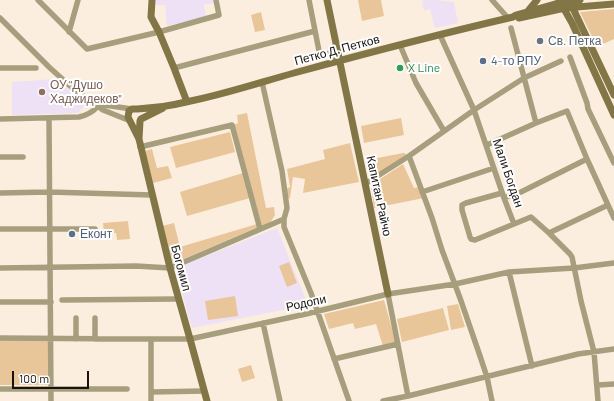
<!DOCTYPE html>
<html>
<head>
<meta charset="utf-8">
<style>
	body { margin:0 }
	#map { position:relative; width:614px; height:401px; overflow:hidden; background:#fceede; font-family:Barlow,sans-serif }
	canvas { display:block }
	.scale { position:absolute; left:12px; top:371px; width:77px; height:18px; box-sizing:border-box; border:2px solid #18130e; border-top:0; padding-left:5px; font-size:12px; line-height:14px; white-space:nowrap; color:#18130e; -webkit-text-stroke:3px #fefefe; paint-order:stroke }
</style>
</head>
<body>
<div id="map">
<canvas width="614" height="401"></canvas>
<div class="scale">100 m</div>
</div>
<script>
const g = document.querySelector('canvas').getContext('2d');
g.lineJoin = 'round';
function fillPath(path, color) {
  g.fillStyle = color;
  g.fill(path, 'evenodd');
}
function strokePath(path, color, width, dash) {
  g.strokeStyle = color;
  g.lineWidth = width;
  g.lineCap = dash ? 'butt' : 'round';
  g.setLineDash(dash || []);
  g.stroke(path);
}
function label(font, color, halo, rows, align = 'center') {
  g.font = font + ' Barlow,sans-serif';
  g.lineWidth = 4;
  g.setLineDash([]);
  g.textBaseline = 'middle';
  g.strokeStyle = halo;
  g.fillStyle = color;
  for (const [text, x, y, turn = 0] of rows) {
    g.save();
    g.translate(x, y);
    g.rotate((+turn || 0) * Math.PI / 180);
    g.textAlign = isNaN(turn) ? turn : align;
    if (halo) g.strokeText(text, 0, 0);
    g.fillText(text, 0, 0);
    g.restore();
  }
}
fillPath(new Path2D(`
	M 154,0 L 214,0 L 215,3 L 204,5 L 206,17 L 167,26 L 165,5 L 154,5 Z
	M 425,0 L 435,0 L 454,2 L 458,23 L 435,28 L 430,9 L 424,11 L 422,1 Z
	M 54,79 L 87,103 L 78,113 L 12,115 L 12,82 Z
	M 277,228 L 308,305 L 192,328 L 175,268 Z`), '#eee1f5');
fillPath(new Path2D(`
	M 358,0 L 381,0 L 384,16 L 362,21 Z
	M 614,9 L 614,39 L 601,45 L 598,43 L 595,43 L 580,12 Z
	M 261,12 L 265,30 L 255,32 L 251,15 Z
	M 247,113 L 266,208 L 274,207 L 275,215 L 270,223 L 262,226 L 233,125 L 238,123 L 237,115 Z
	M 401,118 L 404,135 L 364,143 L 361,126 Z
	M 230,132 L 235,152 L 176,168 L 170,147 Z
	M 350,143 L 359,182 L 303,193 L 305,179 L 293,177 L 290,198 L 287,199 L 286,189 L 290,187 L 287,169 L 325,159 L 323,150 Z
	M 152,149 L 157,168 L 168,166 L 172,178 L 153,183 L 145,151 Z
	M 403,153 L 405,153 L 407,156 L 371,179 L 367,160 Z
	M 403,164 L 414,188 L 419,187 L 424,198 L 374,208 L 371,185 Z
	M 243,173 L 250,198 L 187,216 L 180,192 Z
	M 128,221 L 130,239 L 117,240 L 116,233 L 104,234 L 103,223 Z
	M 174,223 L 180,247 L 257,224 L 258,227 L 172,264 L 162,226 Z
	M 289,262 L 297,283 L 287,287 L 279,266 Z
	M 235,296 L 238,316 L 208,320 L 205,301 Z
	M 384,300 L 396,343 L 383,346 L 376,324 L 355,329 L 353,323 L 329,329 L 324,314 Z
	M 458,304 L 465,327 L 451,330 L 447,306 Z
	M 443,308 L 449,330 L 402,342 L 397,319 Z
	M 0,340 L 48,340 L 49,385 L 0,385 Z
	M 251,365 L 255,378 L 242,382 L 238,369 Z`), '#e9c699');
strokePath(new Path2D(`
	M 38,0 L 87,49 L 159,32 L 219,15 L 216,0
	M 309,0 L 320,56 L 332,52 L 334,62
	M 492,0 L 508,18
	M 0,18 L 49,67 L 69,85 L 92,103 L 98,106 L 103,110 L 128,120
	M 511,28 L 536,123
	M 69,32 L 78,0
	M 440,35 L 474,110 L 504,198 L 514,224
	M 400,45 L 416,83 L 444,131
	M 570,57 L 587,103 L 588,109 L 614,163
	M 0,68 L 36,68
	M 174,68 L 315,31
	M 262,82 L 282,171 L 287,208 L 284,219 L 284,227 L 311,293 L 349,401
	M 98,106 L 104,105 L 132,109
	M 49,118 C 49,212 51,307 51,401
	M 0,119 L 79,117 C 88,115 93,112 98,106
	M 487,145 L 536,123 L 567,111 L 587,159 L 614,218
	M 140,147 L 232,125 L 260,229
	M 409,156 L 432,218 L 442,250 L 460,298 L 479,353 L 487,377 L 492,401
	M 0,157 L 23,157
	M 365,184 L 409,156 L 474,110 L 524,78 L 561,61
	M 422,192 L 494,168
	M 0,193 L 49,192 L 152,195
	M 502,193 L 466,203 L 462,205 L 462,210 L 470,237 L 471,239 L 475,240 L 531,217 L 549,233 L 570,254 L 572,257 L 581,301 L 594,352 L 598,401
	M 504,198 L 521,192 L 587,159
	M 0,229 L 95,229
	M 549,233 L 608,205
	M 0,268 L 136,266 L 170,268 L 284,219
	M 509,272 L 532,366
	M 388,294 L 408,396
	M 62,300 L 178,299
	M 0,302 L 51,302
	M 76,318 L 76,339
	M 95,318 L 95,339
	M 263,323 L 280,401
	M 0,338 L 128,339 L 190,339 L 306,314 L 388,294 L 455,284 L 509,272 L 574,268 L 614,263
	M 151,339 L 151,401
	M 334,359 L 398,344
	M 598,385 L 614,384
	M 0,389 L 127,389
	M 151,392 L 204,391
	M 383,401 L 408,396 L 578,354 L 614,349`), '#a79e7e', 5.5);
strokePath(new Path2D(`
	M 152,0 L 151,17 L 159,32 L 174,68 L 187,102
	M 327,0 L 388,294
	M 559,0 L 572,23 L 614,115
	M 569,0 L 614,95
	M 528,11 L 537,0
	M 519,18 L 565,8 L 614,4
	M 141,119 L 163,108
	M 139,139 L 140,121
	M 207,401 L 190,339 L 170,268 L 139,139 L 128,117 L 129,111 L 132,109 L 137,109 C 154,108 170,106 186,102 C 222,95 258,83 294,73 C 367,53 440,34 513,17 L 516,15 L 555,4 L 580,0`), '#837646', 7);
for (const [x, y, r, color] of [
	[540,41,4,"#6b7280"],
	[483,61,4,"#5c6f8a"],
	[400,68,4,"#2e9e5b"],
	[42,92,4,"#8d6e63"],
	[72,234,4,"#5c6f8a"]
]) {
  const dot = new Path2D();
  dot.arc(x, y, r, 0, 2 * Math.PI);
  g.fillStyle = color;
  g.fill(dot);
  strokePath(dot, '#fefefe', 1.5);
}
label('12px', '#5b616d', '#fefefe', [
	["Св. Петка",548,41]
], 'left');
label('12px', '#18130e', '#fefefe', [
	["Петко Д. Петков",337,50,-15],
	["Мали Богдан",508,173,71],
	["Капитан Райчо",379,196,78],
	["Богомил",181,268,75],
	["Родопи",306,303,-12]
]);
label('12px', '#4e5e75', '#fefefe', [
	["4-то РПУ",491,61],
	["Еконт",80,234]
], 'left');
label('12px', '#27864d', '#fefefe', [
	["X Line",408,68]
], 'left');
label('12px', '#785e54', '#fefefe', [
	["ОУ \"Душо",50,85],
	["Хаджидеков\"",50,99]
], 'left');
</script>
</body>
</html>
